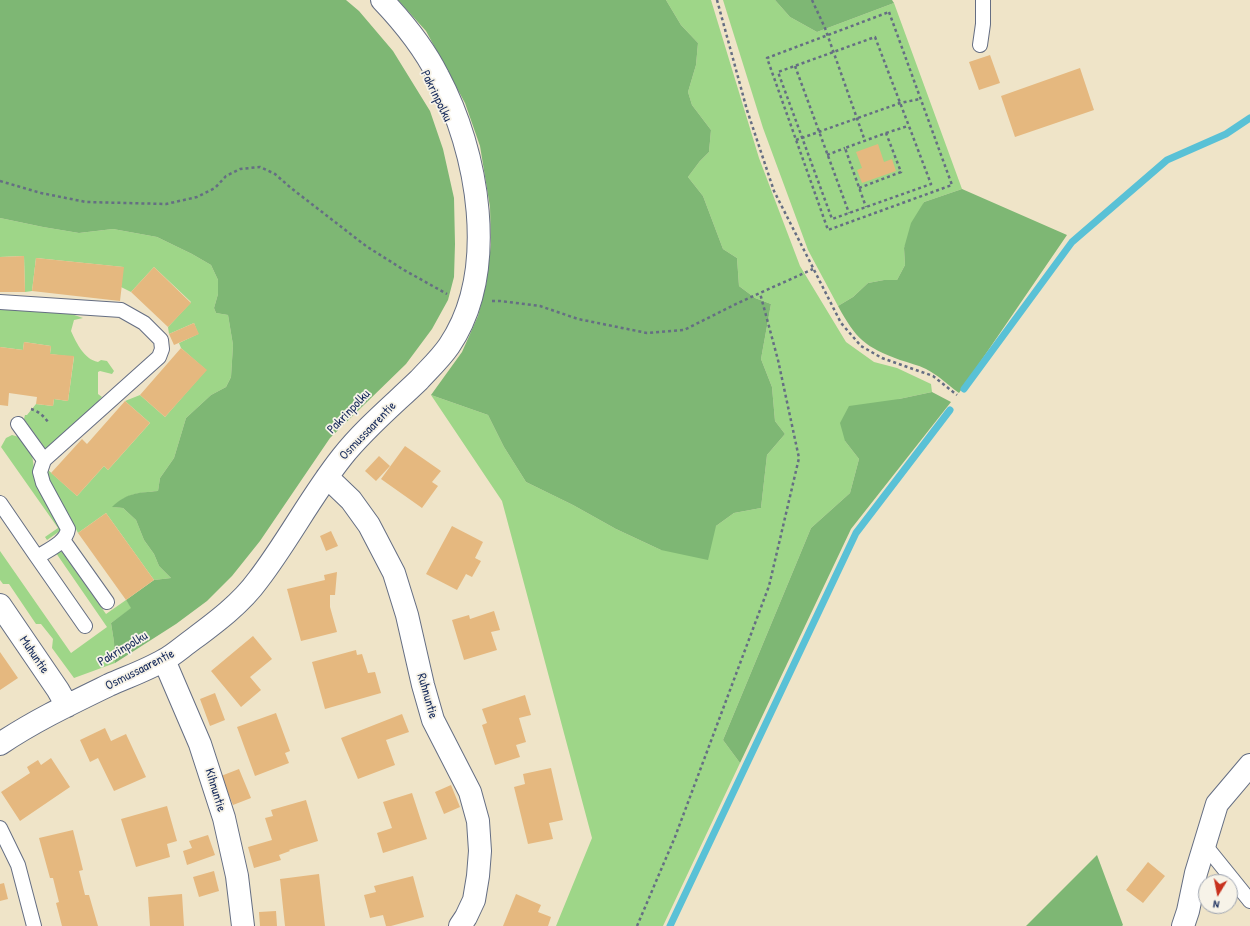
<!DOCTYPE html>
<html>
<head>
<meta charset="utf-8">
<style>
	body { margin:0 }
	#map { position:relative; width:1250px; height:926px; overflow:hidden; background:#efe4c8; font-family:"Patrick Hand",sans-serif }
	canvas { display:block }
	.north { position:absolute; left:1198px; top:874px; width:40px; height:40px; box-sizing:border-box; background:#f7f3e8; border:1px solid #9fa5b1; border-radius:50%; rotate:190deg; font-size:11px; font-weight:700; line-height:16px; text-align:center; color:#1b2f5e }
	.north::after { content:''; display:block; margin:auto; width:14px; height:18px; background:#c8321e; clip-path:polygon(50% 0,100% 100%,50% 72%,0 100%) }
</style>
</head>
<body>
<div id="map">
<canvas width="1250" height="926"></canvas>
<div class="north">N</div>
</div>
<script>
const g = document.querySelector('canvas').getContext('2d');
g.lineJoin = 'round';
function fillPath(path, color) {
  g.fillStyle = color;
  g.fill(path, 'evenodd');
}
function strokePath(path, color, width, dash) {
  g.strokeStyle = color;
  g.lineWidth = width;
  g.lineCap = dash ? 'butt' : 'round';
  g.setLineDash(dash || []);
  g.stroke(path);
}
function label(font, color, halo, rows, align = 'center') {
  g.font = font + ' "Patrick Hand",sans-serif';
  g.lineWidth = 3.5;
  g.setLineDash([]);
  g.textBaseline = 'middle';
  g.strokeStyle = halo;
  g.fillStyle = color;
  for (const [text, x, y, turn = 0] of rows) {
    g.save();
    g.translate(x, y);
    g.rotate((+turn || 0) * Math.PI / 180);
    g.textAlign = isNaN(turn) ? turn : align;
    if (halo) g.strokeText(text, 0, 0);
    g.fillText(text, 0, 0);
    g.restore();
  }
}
fillPath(new Path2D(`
	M 666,0 L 711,0 L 759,158 L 800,266 L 846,342 L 874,362 L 897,368 L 931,384 L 932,392 L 899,399 L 845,441 L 859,459 L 850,493 L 811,528 L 723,740 L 740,763 L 663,926 L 556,926 L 592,838 L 502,501 L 431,395 L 488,415 L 504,447 L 526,482 L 573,505 L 616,529 L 661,550 L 716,526 L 734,513 L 761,508 L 767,455 L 785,434 L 775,421 L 772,387 L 761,359 L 771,304 L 755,298 L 739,286 L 737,258 L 723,249 L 703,196 L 688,177 L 700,161 L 709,152 L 711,130 L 692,105 L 688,92 L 696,65 L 698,43 L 681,25 Z
	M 723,0 L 775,0 L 790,17 L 817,32 L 894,3 L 962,189 L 924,202 L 904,248 L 905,265 L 897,280 L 884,280 L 868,283 L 853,297 L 838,306 L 808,250 L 763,128 Z
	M 0,218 L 43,227 L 79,233 L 113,229 L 157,237 L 192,254 L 211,265 L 218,280 L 218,294 L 214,308 L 216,313 L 228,315 L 233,345 L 231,377 L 226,387 L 211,395 L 186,418 L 174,458 L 160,478 L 158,491 C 139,493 127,493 113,507 L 123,508 L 136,520 L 144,540 L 154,554 L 159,566 L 171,578 L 154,580 L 106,513 L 78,533 L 69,515 L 45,479 L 47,469 L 77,496 L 104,466 L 108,470 L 150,423 L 125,401 L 140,395 L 165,417 L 206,370 L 181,348 L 179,343 L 198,334 L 194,323 L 169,334 L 168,327 L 191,302 L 154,267 L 131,292 L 121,287 L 123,267 L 36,258 L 32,291 L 25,292 L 24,256 L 0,257 Z
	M 0,309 L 60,310 L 83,318 L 74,320 L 71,331 C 77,344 84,359 98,362 L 101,360 L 107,361 L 114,371 L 112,374 L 100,371 L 98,372 L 98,394 L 102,397 L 61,442 L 48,449 L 45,448 L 24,419 L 25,415 L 27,415 L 36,404 L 53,406 L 54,399 L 68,401 L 74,357 L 50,354 L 51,346 L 24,342 L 23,350 L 0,347 Z
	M 12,435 L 19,437 L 32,454 L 36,483 L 61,527 L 60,531 L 47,540 L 45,537 L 58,528 L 1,447 L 6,438 Z
	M 0,551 L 71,653 L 107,627 L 56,553 L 59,551 L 62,552 L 106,614 L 126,600 L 132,608 L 111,623 L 114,642 L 115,663 L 74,678 L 52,648 L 53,639 L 41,624 L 36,624 L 9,584 L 3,584 L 0,580 Z`), '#9ed688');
fillPath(new Path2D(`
	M 0,0 L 346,0 L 359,11 L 393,51 L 430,111 L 443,149 L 454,198 L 455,244 L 454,277 L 448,300 L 432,329 L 406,364 L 330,438 L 260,541 L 232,576 L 207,601 L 176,624 L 115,663 L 114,642 L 111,623 L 131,608 L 126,600 L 154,580 L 171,578 L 159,566 L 154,554 L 144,540 L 136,520 L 123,508 L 112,507 C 128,492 138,493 158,491 L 160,478 L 174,458 L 186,418 L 211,395 L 226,387 L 231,377 L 233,345 L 228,315 L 216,313 L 214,308 L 218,294 L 218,280 L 211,265 L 192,254 L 157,237 L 113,229 L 79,233 L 43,227 L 0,218 Z
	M 398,0 L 666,0 L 681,25 L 698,43 L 696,65 L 688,92 L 692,105 L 711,130 L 709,152 L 700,161 L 688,177 L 703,196 L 723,249 L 737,258 L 739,286 L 755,298 L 771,304 L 761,359 L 772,387 L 775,421 L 785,434 L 767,455 L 761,508 L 734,513 L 716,526 L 708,560 L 661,550 L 616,529 L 573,505 L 526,482 L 504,447 L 488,415 L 431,395 L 462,352 L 478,316 L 486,285 L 491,244 L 490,207 L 480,146 L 465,103 L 426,31 Z
	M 775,0 L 892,0 L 894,3 L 817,32 L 790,17 Z
	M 962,189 L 1067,235 L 959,393 C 948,385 938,375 926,369 C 918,365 909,363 900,360 C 865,347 856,339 838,306 L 853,297 L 868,283 L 884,280 L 897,280 L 905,265 L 904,248 L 911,223 L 924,202 Z
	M 932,392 L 951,402 L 851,529 L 740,763 L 723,740 L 811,528 L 850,493 L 859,459 L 845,441 L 840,423 L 849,406 L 899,399 Z
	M 1097,855 L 1123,925 L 1122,926 L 1026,926 Z`), '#7eb774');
strokePath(new Path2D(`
	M 964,389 L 1072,242 L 1167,160 L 1226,134 L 1250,118
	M 670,926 L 856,533 L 950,410`), '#59c1d6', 7);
fillPath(new Path2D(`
	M 990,55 L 1000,83 L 979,90 L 969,62 Z
	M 1080,68 L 1094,110 L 1015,137 L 1001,96 Z
	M 878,144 L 884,162 L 892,159 L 896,171 L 862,183 L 857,170 L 862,168 L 856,152 Z
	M 24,256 L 25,292 L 0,292 L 0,257 Z
	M 36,258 L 124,267 L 120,301 L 32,291 Z
	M 154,267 L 191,303 L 168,327 L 131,292 Z
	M 194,323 L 199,334 L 174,345 L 169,334 Z
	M 24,342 L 51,346 L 50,354 L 74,356 L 68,401 L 54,399 L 53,406 L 36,404 L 37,397 L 9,393 L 8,406 L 0,405 L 0,347 L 23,350 Z
	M 181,348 L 207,370 L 165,417 L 140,395 Z
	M 125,401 L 150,423 L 108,470 L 104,466 L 77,496 L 51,473 L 82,439 L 87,444 Z
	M 405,446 L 441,471 L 432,482 L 438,486 L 422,508 L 381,479 Z
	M 379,456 L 390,466 L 376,481 L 365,471 Z
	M 106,513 L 154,580 L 126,600 L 78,533 Z
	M 452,526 L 483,542 L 475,558 L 481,561 L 472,577 L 466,574 L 457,590 L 426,574 Z
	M 331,531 L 338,546 L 326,551 L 320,536 Z
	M 337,572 L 335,595 L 330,595 L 330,607 L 337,632 L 301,641 L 287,589 L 325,580 L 324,575 Z
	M 494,611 L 500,630 L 491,632 L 497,650 L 464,660 L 452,620 L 469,615 L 470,619 Z
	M 253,636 L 272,659 L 250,677 L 261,690 L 241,707 L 211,671 Z
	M 356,650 L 357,655 L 362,654 L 368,673 L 375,672 L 381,693 L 325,709 L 312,662 Z
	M 0,652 L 18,678 L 0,690 Z
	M 215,693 L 225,720 L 210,726 L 200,699 Z
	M 525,695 L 531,715 L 519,718 L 526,742 L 516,745 L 520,757 L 495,765 L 482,725 L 487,723 L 482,709 Z
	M 276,713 L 290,751 L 285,753 L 289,763 L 255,776 L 237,727 Z
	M 402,714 L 409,732 L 386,740 L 395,765 L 358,779 L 341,738 Z
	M 105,728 L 111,741 L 126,734 L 146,777 L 114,791 L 98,758 L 90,762 L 80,740 Z
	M 51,758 L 70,787 L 20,821 L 1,792 L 30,773 L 27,767 L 38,760 L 41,765 Z
	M 551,768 L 563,820 L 549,823 L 553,839 L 528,844 L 514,787 L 525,784 L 523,774 Z
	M 239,769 L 251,798 L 233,805 L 221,776 Z
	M 451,785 L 460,807 L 444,814 L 435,792 Z
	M 412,793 L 427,839 L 383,853 L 377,833 L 392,828 L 383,802 Z
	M 306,800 L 318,841 L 289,850 L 290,851 L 279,855 L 281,860 L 254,868 L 248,847 L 272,840 L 265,818 L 273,816 L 271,810 Z
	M 167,806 L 177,841 L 167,844 L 170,857 L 136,867 L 121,819 Z
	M 73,830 L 83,870 L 79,871 L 85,895 L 89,895 L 98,926 L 62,926 L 56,903 L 59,902 L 53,878 L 50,878 L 39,838 Z
	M 208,835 L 215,855 L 187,865 L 183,851 L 192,848 L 189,841 Z
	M 1148,862 L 1165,876 L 1143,903 L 1126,890 Z
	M 214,871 L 219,891 L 199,897 L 193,877 Z
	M 319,874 L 325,926 L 285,926 L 280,879 Z
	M 413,876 L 424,917 L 391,926 L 386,926 L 383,915 L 370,918 L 364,895 L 376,892 L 374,886 Z
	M 4,883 L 8,899 L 0,901 L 0,884 Z
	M 182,894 L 184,926 L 150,926 L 148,897 Z
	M 516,894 L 541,905 L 538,912 L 551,917 L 548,926 L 503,926 Z
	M 276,911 L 277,926 L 260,926 L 259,912 Z`), '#e5b87f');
const lane = new Path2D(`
	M 980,45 L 983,24 L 983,0
	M 0,302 L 121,310 L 144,323 L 161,340 L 162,349 L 159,357 L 44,460 L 40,472 L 43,483 L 68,529 C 66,543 48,550 37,557 L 0,503
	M 18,424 L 44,460
	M 63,540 L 107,602
	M 37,557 L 85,626
	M 0,828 L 18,865 L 34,926
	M 1204,844 L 1250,901`);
const street = new Path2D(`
	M 327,477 L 351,500 L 369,525 L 394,573 L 407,615 L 423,685 L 433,720 L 470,792 L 478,821 L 480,851 L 478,876 L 474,900 L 466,917 L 460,926
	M 0,605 L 58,690 L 67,706
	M 164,660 L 200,744 L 224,818 L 237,876 L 243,926
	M 0,744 C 34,721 72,703 109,685 C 127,677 147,670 164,660 C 172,656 180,649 188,643 C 212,625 240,605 258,580 C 288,541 311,496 342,457 C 364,429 393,405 419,380 C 429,369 440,359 449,346 C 500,271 478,151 438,76 C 424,48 403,22 382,0
	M 1183,926 L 1188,911 L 1196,873 L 1217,804 L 1250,765`);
strokePath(lane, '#656e83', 16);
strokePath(street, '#656e83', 24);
strokePath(new Path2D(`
	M 717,0 L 747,110 L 774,191 L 841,323 L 861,346 L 882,358 L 933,376 L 957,395
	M 812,0 L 825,28 L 865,141
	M 889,12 L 952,185 L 828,230 L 767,58 Z
	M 875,37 L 931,184 L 832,219 L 778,72 Z
	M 795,66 L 849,213
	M 886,133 L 908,126
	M 796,140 L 900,103 L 920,99
	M 827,155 L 845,148
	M 0,181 L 41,193 L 86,202 L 166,204 L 197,197 L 215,188 L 226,176 L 240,169 L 260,167 L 275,174 L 291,188 L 366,246 L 404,270 L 447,294
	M 859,188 L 901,172 L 886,133 L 845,148 L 866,207
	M 492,301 L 500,301 L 540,306 L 578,319 L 647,333 L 684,330 L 738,303 L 813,269
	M 31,409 C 38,411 44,416 48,422
	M 637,926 L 675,837 L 769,586 L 799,458 L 778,360 L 760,293`), '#656e83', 2.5, [3, 3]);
strokePath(lane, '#fff', 14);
strokePath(street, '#fff', 22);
label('13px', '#1b2f5e', '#f7f3e8', [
	["Pakrinpolku",436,96,64],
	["Pakrinpolku",349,412,-46],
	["Osmussaarentie",368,431,-46],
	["Pakrinpolku",123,649,-31],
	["Muhuntie",34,655,56],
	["Osmussaarentie",140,670,-27],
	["Ruhnuntie",427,696,74],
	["Kihnuntie",215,790,73]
]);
</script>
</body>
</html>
